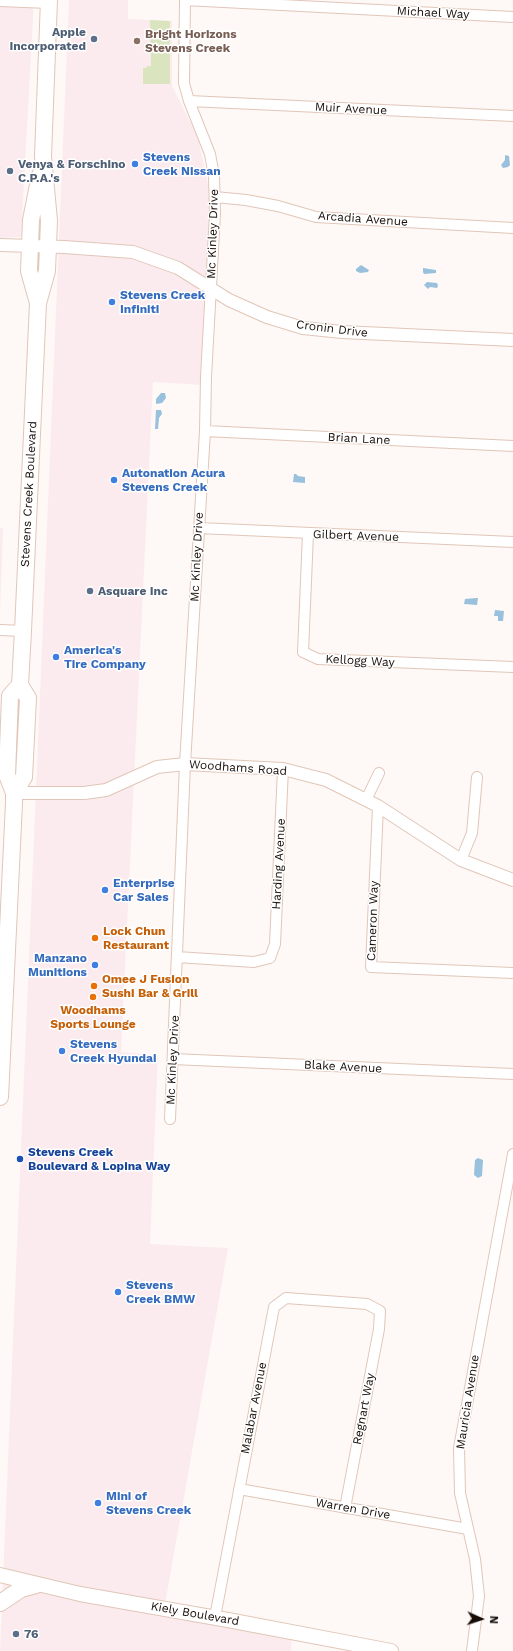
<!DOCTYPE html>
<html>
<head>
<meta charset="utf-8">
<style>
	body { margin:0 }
	#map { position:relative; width:513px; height:1651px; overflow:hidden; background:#fef9f6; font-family:"Work Sans",sans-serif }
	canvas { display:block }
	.north { position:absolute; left:461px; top:1599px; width:40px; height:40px; -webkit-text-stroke:3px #fff; paint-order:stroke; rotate:93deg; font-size:11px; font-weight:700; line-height:16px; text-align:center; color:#160d08 }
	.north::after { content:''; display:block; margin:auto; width:14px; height:18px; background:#160d08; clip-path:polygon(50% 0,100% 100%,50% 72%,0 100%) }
</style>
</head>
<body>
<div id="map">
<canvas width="513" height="1651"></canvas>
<div class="north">N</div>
</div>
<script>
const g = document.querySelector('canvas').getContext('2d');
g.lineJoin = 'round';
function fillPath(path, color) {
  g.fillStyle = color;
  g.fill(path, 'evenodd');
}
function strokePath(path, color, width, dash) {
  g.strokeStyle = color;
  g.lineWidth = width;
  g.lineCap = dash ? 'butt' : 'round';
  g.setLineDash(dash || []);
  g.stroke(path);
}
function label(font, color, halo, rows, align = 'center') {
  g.font = font + ' "Work Sans",sans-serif';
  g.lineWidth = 3;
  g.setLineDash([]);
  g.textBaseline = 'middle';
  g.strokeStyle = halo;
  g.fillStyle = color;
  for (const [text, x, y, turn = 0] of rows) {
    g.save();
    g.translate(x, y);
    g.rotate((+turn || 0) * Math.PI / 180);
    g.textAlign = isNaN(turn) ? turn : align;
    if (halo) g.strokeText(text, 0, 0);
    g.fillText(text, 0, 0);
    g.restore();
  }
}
fillPath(new Path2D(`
	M 0,0 L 34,0 L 21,237 L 0,238 Z
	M 69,0 L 128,0 L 128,19 L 172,21 L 172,86 L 198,137 L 211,199 L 202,385 L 153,382 L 121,1052 L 158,1055 L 150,1244 L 228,1248 L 164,1610 L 292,1632 L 291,1651 L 0,1651 Z
	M 0,528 L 3,528 L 0,612 Z`), '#fbebee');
fillPath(new Path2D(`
	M 150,20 L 170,21 L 170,84 L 143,84 L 143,68 L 146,68 L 147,66 L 151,66 Z`), '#dae4bf');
fillPath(new Path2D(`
	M 505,155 L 509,156 L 510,165 L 508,167 L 503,168 L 501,165 L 505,160 Z
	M 361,265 L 369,270 L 368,272 L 360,273 L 356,271 L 356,269 Z
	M 423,268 L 436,270 L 436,273 L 424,274 L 423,272 Z
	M 427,282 L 437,283 L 438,286 L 437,288 L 430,287 L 428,289 L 424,285 Z
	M 161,393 L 165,393 L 166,398 L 162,403 L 156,404 L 156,399 Z
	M 156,410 L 161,410 L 162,414 L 159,418 L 158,429 L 155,429 Z
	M 294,474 L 296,474 L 298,476 L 305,477 L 305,483 L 293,482 Z
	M 476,598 L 478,598 L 477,605 L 464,604 L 465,599 Z
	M 495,610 L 504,611 L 503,621 L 498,621 L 498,616 L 494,616 Z
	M 478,1158 L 483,1160 L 482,1176 L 478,1178 L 474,1175 L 475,1160 Z`), '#99c1dd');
const minor = new Path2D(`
	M 185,0 L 513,17
	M 0,1 L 49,3
	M 189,101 L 513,116
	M 215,197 L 246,200 L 278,206 L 316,217 L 513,228
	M 205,431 L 513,446
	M 199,528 L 513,542
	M 308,534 L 303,652 L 318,659 L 513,667
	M 0,630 L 23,631
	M 366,800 L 379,773
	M 378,806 L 371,967 L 513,973
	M 461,860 L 472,833 L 477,777
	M 177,957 L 254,962 L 270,958 L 275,944 L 283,769
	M 173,1059 L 513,1074
	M 170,1119 L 185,764 L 205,431 L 206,377 L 215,214 L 214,176 L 210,154 L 189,101 L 184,83 L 185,0
	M 239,1489 L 468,1529
	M 215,1617 L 274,1307 L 286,1298 L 367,1304 L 380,1311 L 379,1329 L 345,1508
	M 472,1651 L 479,1596 L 475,1559 L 460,1493 L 459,1448 L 513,1154`);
const tertiary = new Path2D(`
	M 0,245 L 64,247 L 133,252 L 178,268 L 229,300 L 267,317 L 303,328 L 342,332 L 513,340
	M 14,793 L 84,793 L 106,790 L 157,767 L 185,764 L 283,769 L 326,780 L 378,806 L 461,860 L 513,880`);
const secondary = new Path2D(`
	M 0,1575 L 80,1594 L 228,1620 L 391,1651`);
const primary = new Path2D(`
	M 38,303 L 29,271 L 31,220 L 40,175
	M 14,793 L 24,777 L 28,698 L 20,685 L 23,631 L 38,303 L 47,271 L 49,221 L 43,156 L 49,0
	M 0,1097 L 14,803 L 14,793 L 7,775 L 10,696 L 20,685
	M 0,1603 L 21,1589 L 36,1585`);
strokePath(minor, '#e1c6b8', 12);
strokePath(tertiary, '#e1c6b8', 14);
strokePath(secondary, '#e1c6b8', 16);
strokePath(primary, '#e1c6b8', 18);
strokePath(minor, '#fff', 10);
strokePath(tertiary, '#fff', 12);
strokePath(secondary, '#fff', 14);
strokePath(primary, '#fff', 16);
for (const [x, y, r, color] of [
	[94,39,4,"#5c6f8a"],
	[137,41,4,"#8d6e63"],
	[135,164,4,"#3f7fe0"],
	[10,171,4,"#5c6f8a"],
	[112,302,4,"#3f7fe0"],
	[114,480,4,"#3f7fe0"],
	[90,591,4,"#5c6f8a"],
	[56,657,4,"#3f7fe0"],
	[105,890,4,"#3f7fe0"],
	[95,938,4,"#e8710a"],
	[95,965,4,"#3f7fe0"],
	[94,986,4,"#e8710a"],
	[93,997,4,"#e8710a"],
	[62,1051,4,"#3f7fe0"],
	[20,1159,4,"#1a4fb4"],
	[118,1292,4,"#3f7fe0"],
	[98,1503,4,"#3f7fe0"],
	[16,1634,4,"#5c6f8a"]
]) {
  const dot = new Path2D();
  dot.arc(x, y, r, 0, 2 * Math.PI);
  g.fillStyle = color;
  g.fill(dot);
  strokePath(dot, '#fff', 1.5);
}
label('12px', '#160d08', '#fff', [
	["Michael Way",433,13,3],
	["Muir Avenue",351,109,3],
	["Arcadia Avenue",363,219,4],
	["Mc Kinley Drive",213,234,-88],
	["Cronin Drive",332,329,7],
	["Brian Lane",359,439,3],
	["Stevens Creek Boulevard",29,494,-87],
	["Gilbert Avenue",356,536,2],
	["Mc Kinley Drive",197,557,-87],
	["Kellogg Way",360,661,3],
	["Woodhams Road",238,768,4],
	["Harding Avenue",279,864,-87],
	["Cameron Way",373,921,-88],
	["Mc Kinley Drive",173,1060,-87],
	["Blake Avenue",343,1067,3],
	["Mauricia Avenue",468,1402,-81],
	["Malabar Avenue",254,1408,-79],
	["Regnart Way",364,1409,-79],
	["Warren Drive",353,1509,10],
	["Kiely Boulevard",195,1614,10]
]);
label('bold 12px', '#4e5e75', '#fff', [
	["Apple",86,32,"right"],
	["Incorporated",86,46,"right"],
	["Venya & Forschino",18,164],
	["C.P.A.'s",18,178],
	["Asquare Inc",98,591],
	["76",24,1634]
], 'left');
label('bold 12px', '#785e54', '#fff', [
	["Bright Horizons",145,34],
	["Stevens Creek",145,48]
], 'left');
label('bold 12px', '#366cbe', '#fff', [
	["Stevens",143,157],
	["Creek Nissan",143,171],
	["Stevens Creek",120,295],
	["Infiniti",120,309],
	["Autonation Acura",122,473],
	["Stevens Creek",122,487],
	["America's",64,650],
	["Tire Company",64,664],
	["Enterprise",113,883],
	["Car Sales",113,897],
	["Manzano",87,958,"right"],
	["Munitions",87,972,"right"],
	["Stevens",70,1044],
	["Creek Hyundai",70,1058],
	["Stevens",126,1285],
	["Creek BMW",126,1299],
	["Mini of",106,1496],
	["Stevens Creek",106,1510]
], 'left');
label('bold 12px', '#c56008', '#fff', [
	["Lock Chun",103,931],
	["Restaurant",103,945],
	["Omee J Fusion",102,979],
	["Sushi Bar & Grill",102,993],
	["Woodhams",93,1010,"center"],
	["Sports Lounge",93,1024,"center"]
], 'left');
label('bold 12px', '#164399', '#fff', [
	["Stevens Creek",28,1152],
	["Boulevard & Lopina Way",28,1166]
], 'left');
</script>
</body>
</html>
